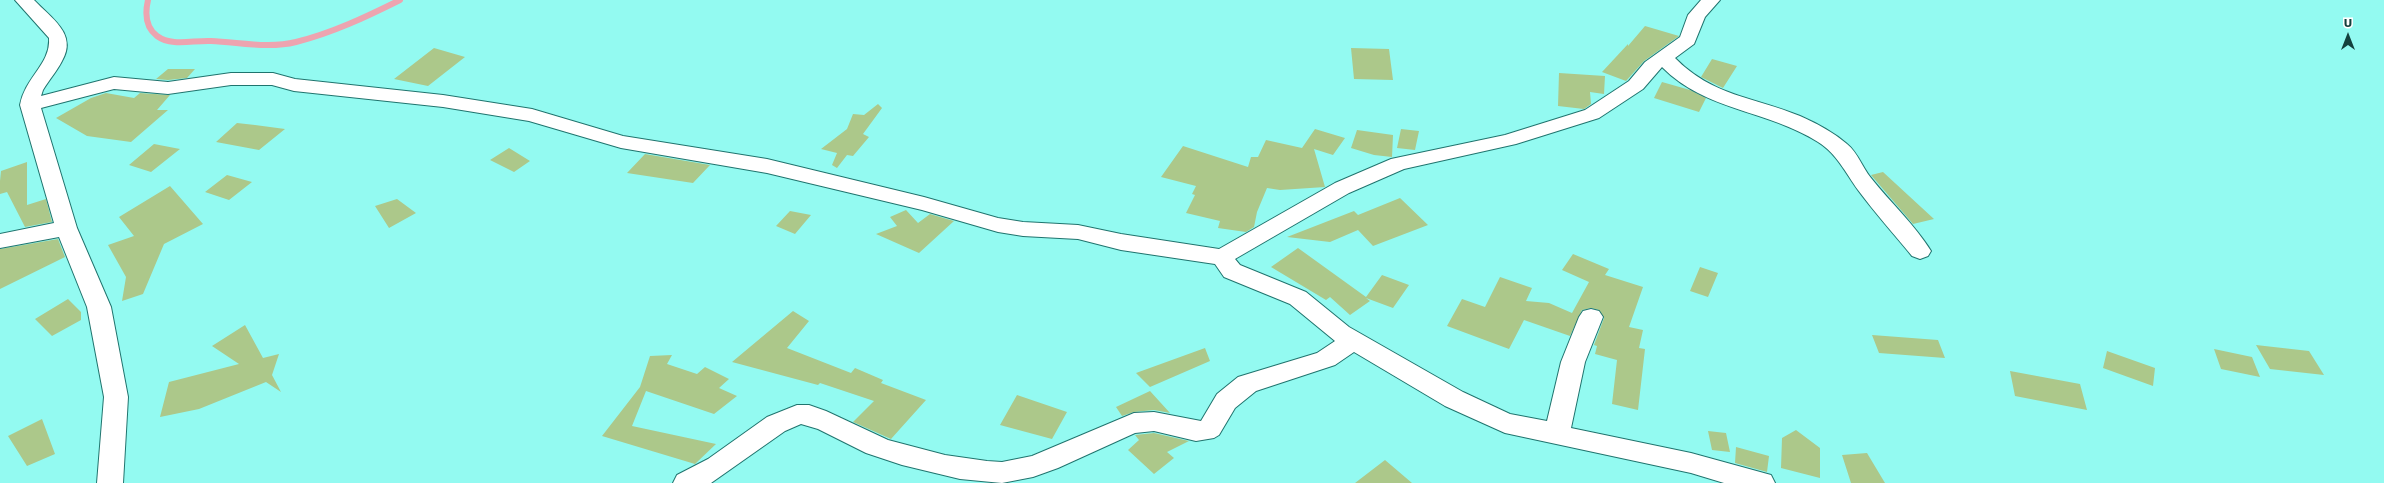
<!DOCTYPE html>
<html>
<head>
<meta charset="utf-8">
<style>
	body { margin:0 }
	#map { position:relative; width:2384px; height:483px; overflow:hidden; background:#93faf1; font-family:"DejaVu Sans",sans-serif }
	canvas { display:block }
	.north { position:absolute; left:2328px; top:16px; width:40px; height:40px; -webkit-text-stroke:3px #fff; paint-order:stroke; rotate:0deg; font-size:11px; font-weight:700; line-height:16px; text-align:center; color:#14413d }
	.north::after { content:''; display:block; margin:auto; width:14px; height:18px; background:#14413d; clip-path:polygon(50% 0,100% 100%,50% 72%,0 100%) }
</style>
</head>
<body>
<div id="map">
<canvas width="2384" height="483"></canvas>
<div class="north">U</div>
</div>
<script>
const g = document.querySelector('canvas').getContext('2d');
g.lineJoin = 'round';
function strokePath(path, color, width, dash) {
  g.strokeStyle = color;
  g.lineWidth = width;
  g.lineCap = dash ? 'butt' : 'round';
  g.setLineDash(dash || []);
  g.stroke(path);
}
function fillPath(path, color) {
  g.fillStyle = color;
  g.fill(path, 'evenodd');
}
strokePath(new Path2D(`
	M 148,0 C 145,13 145,27 157,36 C 172,47 193,40 211,41 C 239,42 268,49 296,42 C 332,33 366,17 400,0`), '#eda4b0', 6);
fillPath(new Path2D(`
	M 1645,26 L 1679,36 L 1644,61 L 1626,81 L 1602,72 L 1628,44 L 1628,46 Z
	M 434,48 L 465,57 L 428,86 L 394,79 Z
	M 1351,48 L 1389,49 L 1393,80 L 1354,79 Z
	M 1712,59 L 1737,66 L 1723,88 L 1701,77 Z
	M 168,69 L 195,69 L 187,78 L 168,80 L 156,79 Z
	M 1559,73 L 1605,76 L 1604,94 L 1590,92 L 1591,104 L 1584,109 L 1558,106 Z
	M 1662,82 L 1690,90 L 1706,98 L 1699,112 L 1654,98 Z
	M 106,93 L 134,98 L 140,93 L 170,95 L 157,110 L 168,110 L 131,142 L 87,136 L 56,118 L 91,98 Z
	M 878,104 L 882,108 L 863,134 L 869,137 L 853,156 L 847,155 L 837,168 L 832,165 L 837,153 L 821,149 L 847,129 L 853,114 L 864,115 Z
	M 237,123 L 255,125 L 285,129 L 259,150 L 216,142 Z
	M 1315,129 L 1345,138 L 1333,155 L 1314,149 L 1325,187 L 1280,190 L 1267,188 L 1257,212 L 1254,227 L 1246,232 L 1218,228 L 1220,221 L 1186,213 L 1195,195 L 1192,194 L 1196,186 L 1161,177 L 1183,146 L 1248,167 L 1251,157 L 1258,157 L 1266,140 L 1302,148 Z
	M 1401,129 L 1419,131 L 1415,150 L 1397,148 Z
	M 1357,130 L 1393,135 L 1392,157 L 1374,155 L 1351,148 Z
	M 154,144 L 180,149 L 151,172 L 129,165 Z
	M 509,148 L 530,161 L 514,172 L 490,160 Z
	M 645,154 L 710,165 L 693,183 L 627,173 Z
	M 27,162 L 27,205 L 46,199 L 52,222 L 25,227 L 7,192 L 0,194 L 0,181 L 1,171 Z
	M 1883,172 L 1934,219 L 1913,224 L 1871,175 Z
	M 227,175 L 252,182 L 229,200 L 205,192 Z
	M 170,186 L 203,224 L 164,244 L 143,294 L 122,301 L 126,277 L 108,245 L 134,236 L 119,217 Z
	M 1400,198 L 1428,225 L 1373,246 L 1358,230 L 1330,242 L 1287,237 L 1354,211 L 1358,215 Z
	M 397,199 L 416,213 L 389,228 L 375,206 Z
	M 906,210 L 918,223 L 930,214 L 954,221 L 919,253 L 876,234 L 897,226 L 890,217 Z
	M 790,211 L 811,215 L 795,234 L 776,226 Z
	M 58,239 L 65,257 L 0,289 L 0,249 Z
	M 1298,248 L 1366,297 L 1382,275 L 1409,285 L 1393,308 L 1366,298 L 1370,301 L 1350,315 L 1330,297 L 1326,300 L 1271,267 Z
	M 1573,254 L 1609,269 L 1605,275 L 1643,287 L 1629,327 L 1643,330 L 1639,348 L 1645,349 L 1638,410 L 1612,404 L 1617,360 L 1595,354 L 1597,346 L 1594,345 L 1604,318 L 1599,310 L 1591,308 L 1582,310 L 1570,336 L 1524,320 L 1509,349 L 1447,326 L 1462,299 L 1485,307 L 1500,277 L 1532,288 L 1526,301 L 1549,303 L 1572,313 L 1589,282 L 1562,270 Z
	M 1700,267 L 1718,273 L 1708,297 L 1690,291 Z
	M 68,299 L 81,312 L 81,320 L 52,336 L 35,319 Z
	M 793,311 L 809,321 L 787,348 L 851,373 L 855,368 L 883,380 L 881,383 L 926,400 L 891,439 L 853,422 L 874,401 L 820,383 L 818,385 L 732,362 Z
	M 245,325 L 263,358 L 279,354 L 272,375 L 281,392 L 266,382 L 199,409 L 160,417 L 169,382 L 239,364 L 212,346 Z
	M 1872,335 L 1938,340 L 1945,358 L 1879,353 Z
	M 2256,345 L 2309,351 L 2324,375 L 2270,369 Z
	M 1205,348 L 1210,361 L 1150,387 L 1136,373 Z
	M 2214,349 L 2252,357 L 2260,377 L 2221,369 Z
	M 2107,351 L 2155,368 L 2153,386 L 2103,368 Z
	M 672,355 L 667,364 L 697,374 L 705,367 L 729,379 L 719,388 L 737,396 L 714,414 L 646,391 L 632,426 L 716,444 L 695,464 L 602,436 L 640,387 L 650,356 Z
	M 2010,371 L 2080,384 L 2087,410 L 2015,396 Z
	M 1150,391 L 1170,413 L 1154,410 L 1134,412 L 1122,416 L 1116,407 Z
	M 1017,395 L 1067,412 L 1052,439 L 1000,425 Z
	M 42,419 L 55,454 L 27,466 L 8,436 Z
	M 1796,430 L 1820,448 L 1820,478 L 1781,468 L 1782,438 Z
	M 1708,431 L 1726,433 L 1730,452 L 1712,450 Z
	M 1154,433 L 1189,441 L 1167,452 L 1174,458 L 1154,474 L 1128,450 L 1139,440 L 1135,435 Z
	M 1736,447 L 1769,456 L 1767,472 L 1735,463 Z
	M 1867,453 L 1885,483 L 1851,483 L 1842,455 Z
	M 1385,460 L 1412,483 L 1355,483 Z`), '#acc88a');
const minor = new Path2D(`
	M 15,0 L 34,0 C 51,18 78,34 62,61 C 57,71 49,80 43,90 L 41,96 L 114,77 L 168,82 L 231,73 L 273,73 L 295,79 L 443,95 L 532,109 L 623,136 L 767,159 L 924,197 L 998,218 L 1023,222 L 1078,225 L 1121,234 L 1219,249 L 1335,183 L 1391,159 L 1505,135 L 1585,110 L 1629,81 L 1645,62 L 1680,37 L 1688,15 L 1701,0 L 1720,0 L 1705,17 L 1694,44 L 1675,58 C 1712,96 1754,97 1800,116 C 1816,123 1833,132 1847,144 C 1858,153 1862,167 1871,178 C 1890,202 1915,225 1931,251 L 1928,256 L 1920,259 L 1912,256 C 1894,234 1875,213 1858,190 C 1845,172 1837,154 1818,142 C 1768,110 1705,111 1662,67 L 1643,89 L 1599,118 L 1516,144 L 1404,169 L 1349,193 L 1235,259 L 1240,265 L 1306,292 L 1349,327 L 1463,392 L 1510,414 L 1547,421 L 1561,362 L 1579,317 L 1583,311 L 1591,309 L 1599,311 L 1603,317 L 1585,362 L 1571,428 L 1691,453 L 1771,475 L 1775,483 L 1724,483 L 1691,473 L 1505,433 L 1445,406 L 1354,352 L 1335,365 L 1256,391 L 1235,408 L 1219,435 L 1214,438 L 1196,441 L 1154,431 L 1135,433 L 1058,468 L 1033,477 L 1002,483 L 960,479 L 902,465 L 866,453 L 818,429 L 801,424 L 785,431 L 711,483 L 673,483 L 677,475 L 708,459 L 767,417 L 797,405 L 809,405 L 826,411 L 888,440 L 945,455 L 987,461 L 1002,462 L 1032,456 L 1134,413 L 1154,412 L 1201,421 L 1217,394 L 1238,377 L 1317,353 L 1335,341 L 1290,304 L 1224,277 L 1215,264 L 1121,250 L 1078,239 L 1023,236 L 998,232 L 922,210 L 767,173 L 621,148 L 529,121 L 443,107 L 294,91 L 272,85 L 231,85 L 168,94 L 114,89 L 41,108 L 77,228 L 111,307 L 128,397 L 123,483 L 97,483 L 104,397 L 87,307 L 59,237 L 0,248 L 0,234 L 54,223 L 20,105 C 25,77 51,64 49,38 Z`);
strokePath(minor, '#20746e', 2);
fillPath(minor, '#fff');
</script>
</body>
</html>
